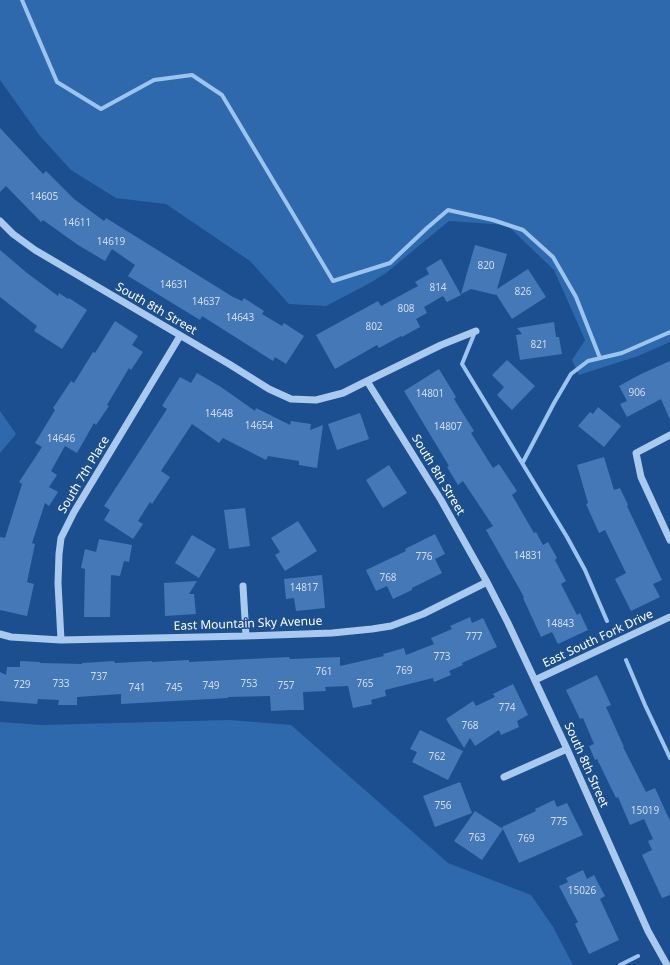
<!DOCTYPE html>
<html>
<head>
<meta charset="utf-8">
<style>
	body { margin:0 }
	canvas { display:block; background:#1b4f8f }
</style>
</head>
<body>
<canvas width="670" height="965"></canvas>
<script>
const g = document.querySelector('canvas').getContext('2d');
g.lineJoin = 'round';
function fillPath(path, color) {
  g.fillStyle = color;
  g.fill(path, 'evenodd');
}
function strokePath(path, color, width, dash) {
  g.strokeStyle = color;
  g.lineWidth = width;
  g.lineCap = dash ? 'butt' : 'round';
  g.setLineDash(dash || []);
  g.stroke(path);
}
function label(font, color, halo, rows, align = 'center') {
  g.font = font + ' "Noto Sans",sans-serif';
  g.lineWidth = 3;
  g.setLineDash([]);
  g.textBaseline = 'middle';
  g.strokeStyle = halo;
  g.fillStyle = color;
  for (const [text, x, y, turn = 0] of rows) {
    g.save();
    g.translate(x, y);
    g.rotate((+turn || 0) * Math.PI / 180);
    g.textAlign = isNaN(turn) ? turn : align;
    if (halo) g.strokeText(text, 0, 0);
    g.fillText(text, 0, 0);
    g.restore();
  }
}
fillPath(new Path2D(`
	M 0,0 L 670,0 L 670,342 L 638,356 L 579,375 L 572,360 L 585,340 L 554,270 L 507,225 L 449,221 L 386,273 L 370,283 L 326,306 L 289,304 L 250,261 L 166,204 L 116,198 L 71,170 L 40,136 L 0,80 Z
	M 0,411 L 16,434 L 0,453 Z
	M 230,720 L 291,725 L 448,863 L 531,895 L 553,927 L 573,965 L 0,965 L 0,722 L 41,725 Z`), '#2e69ad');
strokePath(new Path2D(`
	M 22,0 L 57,82 L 101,109 L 154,80 L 192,75 L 222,95 L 333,281 L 390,263 L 427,228 L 448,210 L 493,220 L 523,230 L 553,257 L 576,297 L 600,358
	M 475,332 L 462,364 L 567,537 L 585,570 L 607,621
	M 523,462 L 554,403 L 571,374 L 588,361 L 622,353 L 670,332
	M 626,660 L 645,705 L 670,758
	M 620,965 L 638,956`), '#9cc4f0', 4);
fillPath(new Path2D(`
	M 0,128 L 43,174 L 46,171 L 74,199 L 104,221 L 106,218 L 233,297 L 242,301 L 244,298 L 264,311 L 262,314 L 282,326 L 284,323 L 304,336 L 286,364 L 275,357 L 273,361 L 202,316 L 200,320 L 128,276 L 135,265 L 112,249 L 105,261 L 78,245 L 43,220 L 41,222 L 6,186 L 0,192 Z
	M 475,245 L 507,254 L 497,289 L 528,269 L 546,297 L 512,319 L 496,294 L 496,295 L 471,289 L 461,294 Z
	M 0,250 L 27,273 L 58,296 L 59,293 L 68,299 L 69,298 L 87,310 L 62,349 L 34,331 L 37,326 L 0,297 Z
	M 441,259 L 461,295 L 447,302 L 443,296 L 424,307 L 427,313 L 416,319 L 420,327 L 402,337 L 401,336 L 379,348 L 377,345 L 335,369 L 316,335 L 378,301 L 381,306 L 418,286 L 415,282 L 429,274 L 426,268 Z
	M 115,321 L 138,336 L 132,345 L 143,352 L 131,370 L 129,368 L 107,405 L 109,406 L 96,425 L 94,423 L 77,453 L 65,446 L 51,471 L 57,475 L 49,487 L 58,492 L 49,506 L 45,503 L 32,543 L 35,544 L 27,582 L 34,584 L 27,616 L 0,610 L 0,537 L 5,538 L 22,484 L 19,482 L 42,447 L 35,443 L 55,410 L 53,408 L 71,381 L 74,383 L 93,352 L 95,353 Z
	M 554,322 L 556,337 L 559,337 L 562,354 L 520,360 L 516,335 L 522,334 L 517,328 Z
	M 507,360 L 535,386 L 512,410 L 497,395 L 504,387 L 492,375 Z
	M 670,361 L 670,420 L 661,399 L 627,417 L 620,404 L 627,401 L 619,386 L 641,374 Z
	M 439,369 L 456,397 L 454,399 L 474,431 L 471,433 L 493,468 L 499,464 L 517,491 L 512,495 L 534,533 L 536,532 L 543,545 L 548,542 L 557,558 L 555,560 L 566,581 L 561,584 L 577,615 L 580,613 L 588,630 L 558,644 L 552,632 L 541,637 L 523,598 L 524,597 L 486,530 L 493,526 L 463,481 L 458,485 L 447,467 L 449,466 L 404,391 Z
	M 197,373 L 221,387 L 255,411 L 256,408 L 290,425 L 291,421 L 311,424 L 310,430 L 323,425 L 317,468 L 299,465 L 299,461 L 268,456 L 266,460 L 223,438 L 219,443 L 192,424 L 161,471 L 170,477 L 152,504 L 150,502 L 138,521 L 143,524 L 133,539 L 104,520 L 110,510 L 104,506 L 167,409 L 162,406 L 180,377 L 191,383 Z
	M 598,407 L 621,426 L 604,447 L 578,426 L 590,412 L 593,414 Z
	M 360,413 L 369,439 L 337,450 L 328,424 Z
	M 604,457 L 614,490 L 620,488 L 628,505 L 627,506 L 662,580 L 653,584 L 660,597 L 631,611 L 615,579 L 626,573 L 605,530 L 599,533 L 586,504 L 588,503 L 577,465 Z
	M 389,465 L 407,493 L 383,508 L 366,480 Z
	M 245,508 L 250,546 L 229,549 L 224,510 Z
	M 298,521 L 317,551 L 285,571 L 275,555 L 280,552 L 271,538 Z
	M 435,534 L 445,554 L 435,559 L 442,573 L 412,588 L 412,590 L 393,599 L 387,586 L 376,591 L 366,570 L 406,551 L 405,549 Z
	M 192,535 L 216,549 L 199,578 L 175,563 Z
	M 99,539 L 132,545 L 129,562 L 124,561 L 120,576 L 111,575 L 110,617 L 84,617 L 85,569 L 81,568 L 85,549 L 96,552 Z
	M 322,575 L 325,608 L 296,611 L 294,598 L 286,599 L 284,579 Z
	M 197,581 L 189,594 L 194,594 L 196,614 L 165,616 L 164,583 Z
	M 470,617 L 472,623 L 483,618 L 497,647 L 462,663 L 463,665 L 449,671 L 451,675 L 434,682 L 433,678 L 385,690 L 386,696 L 371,700 L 372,704 L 353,708 L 348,686 L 325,687 L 326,691 L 303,692 L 304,710 L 291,710 L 271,711 L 270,696 L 228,697 L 228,698 L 121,704 L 121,694 L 77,697 L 77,705 L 58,705 L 59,700 L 38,699 L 37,704 L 0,701 L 0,672 L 6,675 L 7,667 L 20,667 L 20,661 L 40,662 L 40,663 L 82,664 L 82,663 L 114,661 L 115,663 L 152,661 L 152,662 L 189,660 L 189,662 L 289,657 L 290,659 L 340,657 L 340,666 L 384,656 L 383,654 L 404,648 L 406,655 L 434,644 L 431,638 L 452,629 L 450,626 Z
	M 597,675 L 611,705 L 606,707 L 624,747 L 623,747 L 646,792 L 655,788 L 670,821 L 670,895 L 662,898 L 642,855 L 652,850 L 648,841 L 653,839 L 644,819 L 630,825 L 618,797 L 616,798 L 597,759 L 595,760 L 589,746 L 594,744 L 583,718 L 580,719 L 566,690 Z
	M 513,684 L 528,715 L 517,721 L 519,727 L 501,735 L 499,730 L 475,746 L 470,738 L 464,748 L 446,719 L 473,701 L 476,706 L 495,697 L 493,694 Z
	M 420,730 L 463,751 L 448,780 L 412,762 L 417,752 L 410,749 Z
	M 460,782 L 472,813 L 435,827 L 423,796 Z
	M 554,800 L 557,807 L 567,803 L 583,835 L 519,863 L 502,827 L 536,811 L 535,809 Z
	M 475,811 L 503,829 L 482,860 L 454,841 Z
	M 583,870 L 587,879 L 594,875 L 605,896 L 600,899 L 619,940 L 589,954 L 575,924 L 578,922 L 559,886 L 568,882 L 566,878 Z`), '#4478b7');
strokePath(new Path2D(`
	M 0,221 L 13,234 L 35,250 L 229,364 L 269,389 L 291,399 L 316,400 L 343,393 L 367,381 L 441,500 L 487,582 L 508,623 L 567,749 L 648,931 L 667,965
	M 367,381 L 441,345 L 476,331
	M 670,435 L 636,453 L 641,477 L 670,540
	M 243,586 L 246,636
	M 0,634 L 11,637 L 61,640 L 246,636 L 332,633 L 372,629 L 391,626 L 423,614 L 487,582
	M 61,640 L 58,583 L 59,554 L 61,538 L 74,512 L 180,336
	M 535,680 L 670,617
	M 504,777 L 567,749`), '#a9c9ee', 7);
label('10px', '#d0dded', null, [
	["14605",44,197],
	["14611",77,223],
	["14619",111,242],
	["820",486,266],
	["14631",174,285],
	["814",438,288],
	["826",523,292],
	["14637",206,302],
	["808",406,309],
	["14643",240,318],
	["802",374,327],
	["821",539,345],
	["906",637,393],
	["14801",430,394],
	["14648",219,414],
	["14654",259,426],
	["14807",448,427],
	["14646",61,439],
	["14831",528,556],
	["776",424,557],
	["768",388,578],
	["14817",304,588],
	["14843",560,624],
	["777",474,637],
	["773",442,657],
	["769",404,671],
	["761",324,672],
	["737",99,677],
	["733",61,684],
	["753",249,684],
	["765",365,684],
	["729",22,685],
	["749",211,686],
	["757",286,686],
	["741",137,688],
	["745",174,688],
	["774",507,708],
	["768",470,726],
	["762",437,757],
	["756",443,806],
	["15019",645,811],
	["775",559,822],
	["763",477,838],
	["769",526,839],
	["15026",582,891]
]);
label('12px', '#fff', '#1b4f8f', [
	["South 8th Street",156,309,30],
	["South 7th Place",84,475,-59],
	["South 8th Street",438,475,59],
	["East Mountain Sky Avenue",248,624,-2],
	["East South Fork Drive",598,639,-25],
	["South 8th Street",586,765,66]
]);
</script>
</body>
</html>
